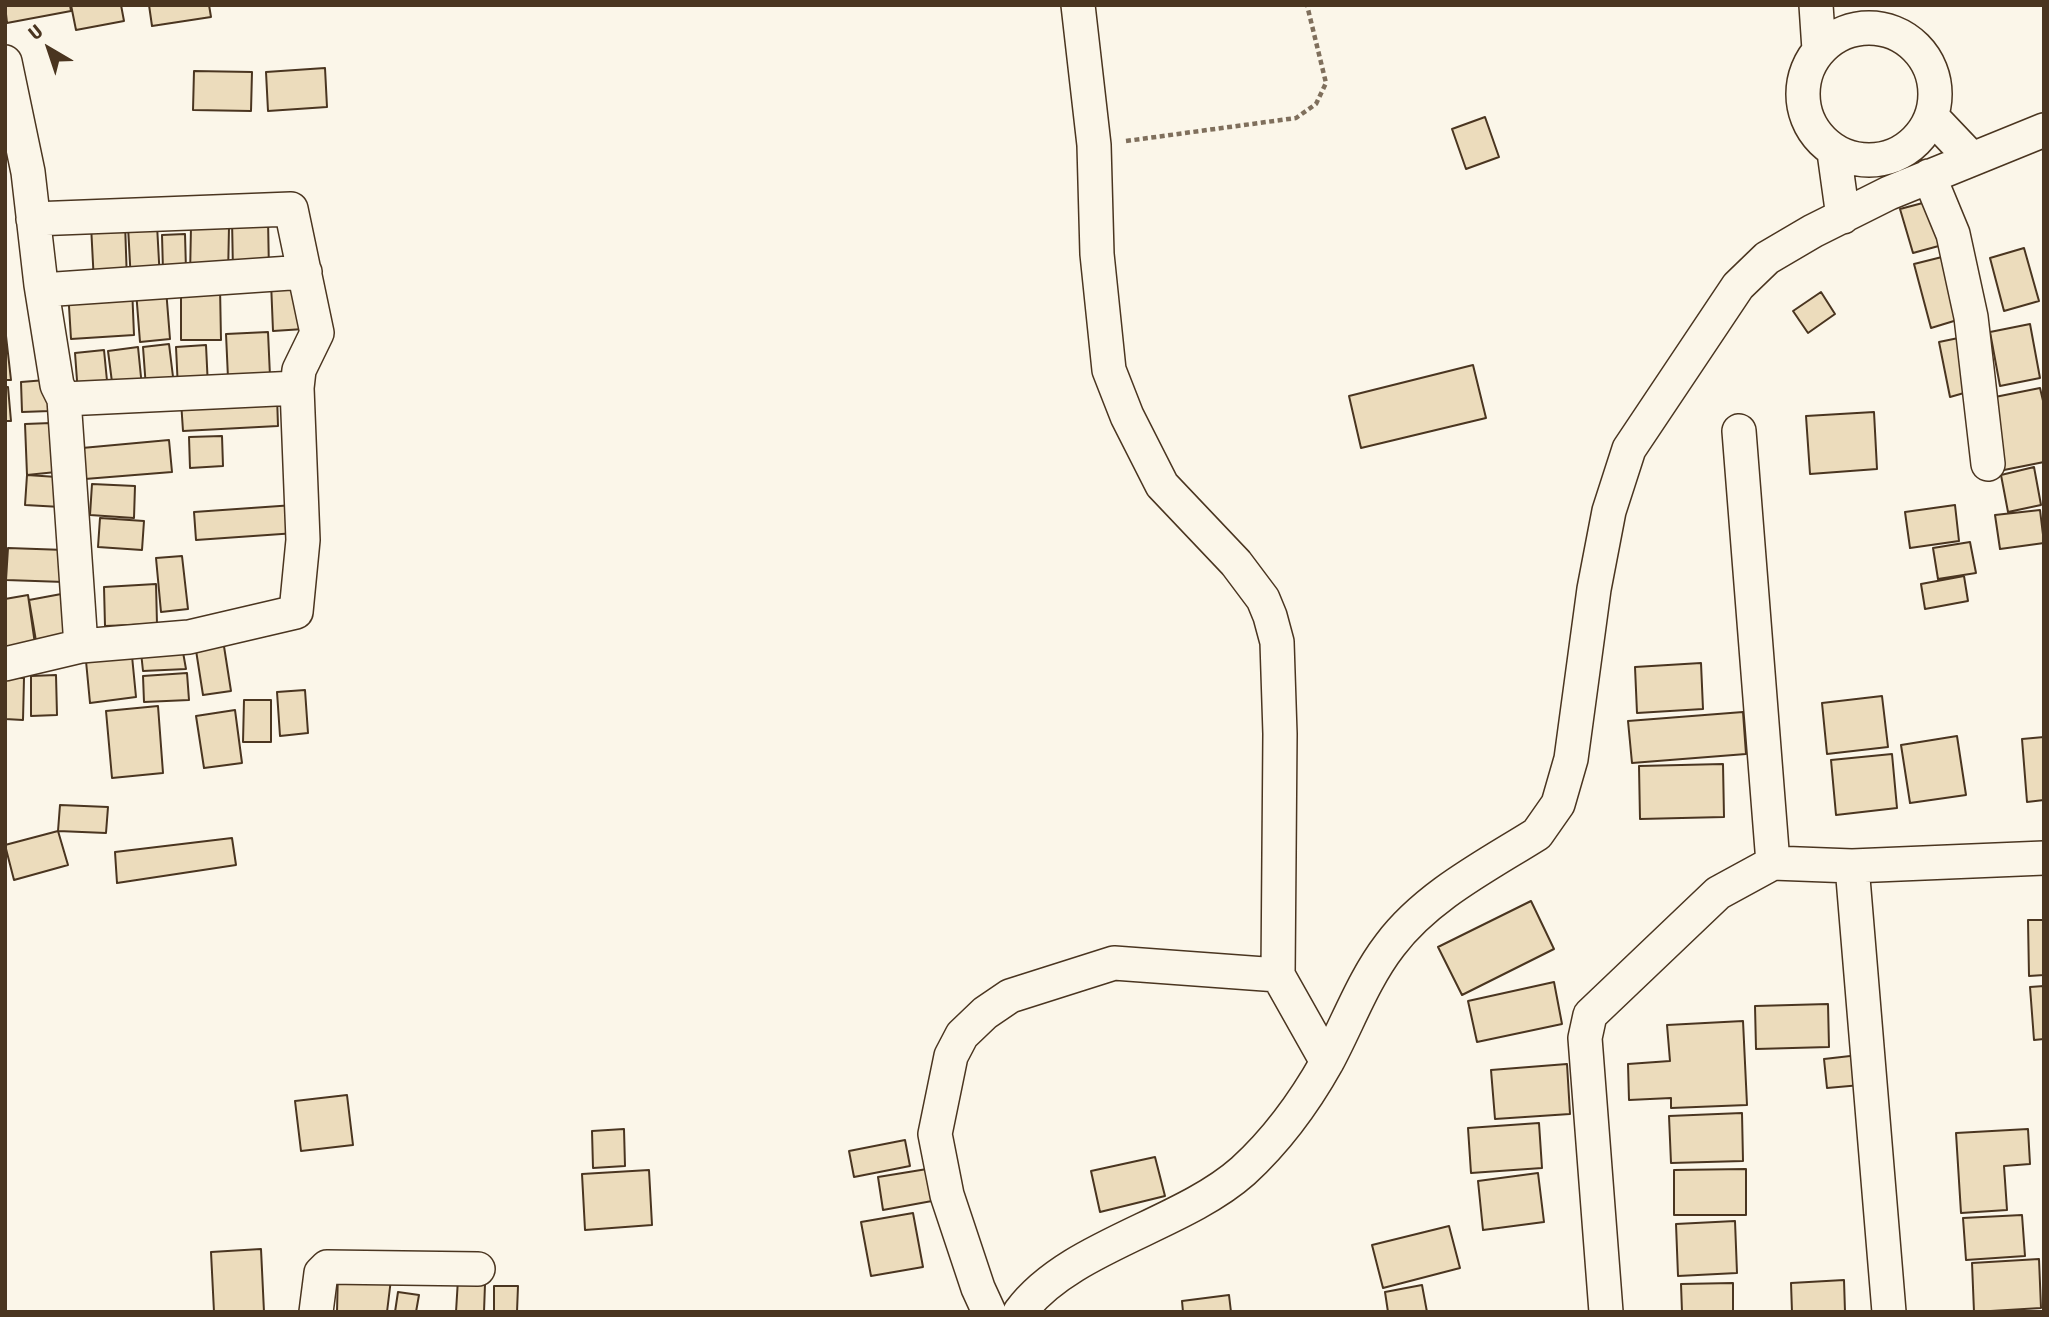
<!DOCTYPE html>
<html>
<head>
<meta charset="utf-8">
<style>
	body { margin:0 }
	#map { position:relative; width:2049px; height:1317px; overflow:hidden; background:#fbf6e9; font-family:"Fira Sans Condensed",sans-serif }
	canvas { display:block }
	.frame { position:absolute; inset:0; border:7px solid #4a3520; pointer-events:none }
	.north { position:absolute; left:14px; top:14px; width:70px; height:70px; -webkit-text-stroke:5px #fbf6e9; paint-order:stroke; rotate:321deg; font-size:19px; font-weight:700; line-height:28px; text-align:center; color:#4a3520 }
	.north::after { content:''; display:block; margin:auto; width:24px; height:32px; background:#4a3520; clip-path:polygon(50% 0,100% 100%,50% 72%,0 100%) }
</style>
</head>
<body>
<div id="map">
<canvas width="2049" height="1317"></canvas>
<div class="frame"></div>
<div class="north">U</div>
</div>
<script>
const g = document.querySelector('canvas').getContext('2d');
g.lineJoin = 'round';
function fillPath(path, color) {
  g.fillStyle = color;
  g.fill(path, 'evenodd');
}
function strokePath(path, color, width, dash) {
  g.strokeStyle = color;
  g.lineWidth = width;
  g.lineCap = dash ? 'butt' : 'round';
  g.setLineDash(dash || []);
  g.stroke(path);
}
const building = new Path2D(`
	M 5,5 L 70,5 L 71,11 L 7,23 Z
	M 71,5 L 121,5 L 124,21 L 76,30 Z
	M 149,5 L 209,5 L 211,17 L 152,26 Z
	M 325,68 L 327,107 L 268,111 L 266,72 Z
	M 194,71 L 252,72 L 251,111 L 193,110 Z
	M 1485,117 L 1499,157 L 1466,169 L 1452,129 Z
	M 1934,200 L 1946,244 L 1913,253 L 1900,209 Z
	M 232,219 L 268,219 L 269,272 L 233,272 Z
	M 125,223 L 127,281 L 94,283 L 91,225 Z
	M 157,225 L 160,280 L 131,282 L 128,226 Z
	M 191,226 L 229,227 L 228,277 L 190,277 Z
	M 185,234 L 186,270 L 163,271 L 162,235 Z
	M 2024,248 L 2039,301 L 2004,311 L 1990,258 Z
	M 1954,254 L 1967,317 L 1931,328 L 1914,264 Z
	M 302,281 L 304,329 L 273,331 L 271,282 Z
	M 181,286 L 220,287 L 221,340 L 181,340 Z
	M 132,287 L 134,335 L 71,339 L 68,290 Z
	M 166,289 L 170,339 L 140,342 L 136,291 Z
	M 1821,292 L 1835,314 L 1808,333 L 1793,311 Z
	M 2030,324 L 2040,378 L 2000,386 L 1990,332 Z
	M 5,327 L 11,380 L 5,380 Z
	M 268,332 L 270,376 L 228,378 L 226,334 Z
	M 1968,336 L 1978,389 L 1950,397 L 1939,342 Z
	M 169,344 L 174,385 L 146,388 L 143,347 Z
	M 206,345 L 208,387 L 178,389 L 176,347 Z
	M 138,347 L 142,387 L 113,390 L 108,351 Z
	M 104,350 L 108,391 L 78,394 L 75,353 Z
	M 1473,365 L 1486,418 L 1361,448 L 1349,396 Z
	M 46,380 L 50,411 L 22,412 L 21,382 Z
	M 5,387 L 8,387 L 11,421 L 5,421 Z
	M 2040,388 L 2044,405 L 2044,462 L 1999,471 L 1985,399 Z
	M 277,396 L 278,426 L 183,431 L 181,401 Z
	M 1874,412 L 1877,469 L 1810,474 L 1806,416 Z
	M 51,423 L 56,472 L 27,475 L 25,424 Z
	M 222,436 L 223,466 L 190,468 L 189,437 Z
	M 169,440 L 172,472 L 85,479 L 82,448 Z
	M 2034,467 L 2041,505 L 2008,512 L 2001,475 Z
	M 27,475 L 57,477 L 61,507 L 25,505 Z
	M 92,484 L 135,486 L 134,518 L 90,515 Z
	M 294,505 L 296,533 L 196,540 L 194,512 Z
	M 1955,505 L 1959,541 L 1910,548 L 1905,512 Z
	M 2040,510 L 2044,543 L 2000,549 L 1995,515 Z
	M 100,518 L 144,521 L 142,550 L 98,547 Z
	M 1970,542 L 1976,573 L 1938,579 L 1933,548 Z
	M 8,548 L 65,550 L 64,582 L 6,580 Z
	M 182,556 L 188,609 L 161,612 L 156,558 Z
	M 1964,576 L 1968,601 L 1925,609 L 1921,584 Z
	M 156,584 L 157,624 L 105,626 L 104,587 Z
	M 72,592 L 79,634 L 36,641 L 29,600 Z
	M 28,595 L 35,644 L 5,648 L 5,599 Z
	M 223,640 L 231,691 L 203,695 L 195,644 Z
	M 181,641 L 186,669 L 143,671 L 140,643 Z
	M 132,656 L 136,697 L 90,703 L 86,661 Z
	M 1701,663 L 1703,709 L 1637,713 L 1635,667 Z
	M 187,673 L 189,700 L 144,702 L 143,676 Z
	M 56,675 L 57,715 L 31,716 L 31,676 Z
	M 5,677 L 24,678 L 23,720 L 5,719 Z
	M 305,690 L 308,733 L 280,736 L 277,692 Z
	M 1882,696 L 1888,747 L 1827,754 L 1822,703 Z
	M 244,700 L 271,700 L 271,742 L 243,742 Z
	M 158,706 L 163,773 L 112,778 L 106,711 Z
	M 235,710 L 242,763 L 204,768 L 196,716 Z
	M 1743,712 L 1746,754 L 1632,763 L 1628,721 Z
	M 1957,736 L 1966,795 L 1910,803 L 1901,745 Z
	M 2044,737 L 2044,800 L 2027,802 L 2022,739 Z
	M 1892,754 L 1897,808 L 1836,815 L 1831,760 Z
	M 1723,764 L 1724,817 L 1640,819 L 1639,766 Z
	M 60,805 L 108,807 L 106,833 L 58,831 Z
	M 58,831 L 68,865 L 14,880 L 5,845 Z
	M 232,838 L 236,865 L 117,883 L 115,852 Z
	M 1531,901 L 1554,949 L 1462,995 L 1438,947 Z
	M 2028,920 L 2044,920 L 2044,975 L 2029,976 Z
	M 1554,982 L 1562,1024 L 1477,1042 L 1468,1001 Z
	M 2044,986 L 2044,1039 L 2034,1040 L 2030,987 Z
	M 1828,1004 L 1829,1047 L 1756,1049 L 1755,1006 Z
	M 1743,1021 L 1747,1105 L 1671,1108 L 1671,1098 L 1629,1100 L 1628,1064 L 1670,1061 L 1667,1025 Z
	M 1859,1055 L 1861,1085 L 1827,1088 L 1824,1059 Z
	M 1567,1064 L 1570,1114 L 1495,1119 L 1491,1070 Z
	M 347,1095 L 353,1145 L 301,1151 L 295,1101 Z
	M 1742,1113 L 1743,1161 L 1671,1163 L 1669,1116 Z
	M 1539,1123 L 1542,1168 L 1471,1173 L 1468,1128 Z
	M 624,1129 L 625,1166 L 593,1168 L 592,1131 Z
	M 2028,1129 L 2030,1164 L 2004,1166 L 2007,1210 L 1961,1213 L 1956,1133 Z
	M 905,1140 L 910,1166 L 854,1177 L 849,1151 Z
	M 1155,1157 L 1165,1196 L 1100,1212 L 1091,1171 Z
	M 927,1169 L 932,1201 L 883,1210 L 878,1177 Z
	M 1746,1169 L 1746,1215 L 1674,1215 L 1674,1170 Z
	M 649,1170 L 652,1225 L 585,1230 L 582,1174 Z
	M 1538,1173 L 1544,1222 L 1483,1230 L 1478,1181 Z
	M 913,1213 L 923,1267 L 871,1276 L 861,1222 Z
	M 2022,1215 L 2025,1256 L 1966,1260 L 1963,1218 Z
	M 1735,1221 L 1737,1273 L 1678,1276 L 1676,1224 Z
	M 1449,1226 L 1460,1268 L 1383,1288 L 1372,1245 Z
	M 261,1249 L 264,1312 L 214,1312 L 211,1252 Z
	M 2039,1259 L 2041,1308 L 1974,1312 L 1972,1263 Z
	M 338,1270 L 392,1271 L 387,1312 L 337,1312 Z
	M 458,1279 L 485,1284 L 484,1312 L 456,1312 Z
	M 1844,1280 L 1845,1312 L 1792,1312 L 1791,1283 Z
	M 1733,1283 L 1733,1312 L 1682,1312 L 1681,1284 Z
	M 1422,1285 L 1427,1312 L 1388,1312 L 1385,1292 Z
	M 494,1286 L 518,1286 L 517,1312 L 494,1312 Z
	M 398,1292 L 419,1295 L 416,1312 L 395,1312 Z
	M 1229,1295 L 1231,1312 L 1183,1312 L 1182,1301 Z`);
fillPath(building, '#ecdcbc');
strokePath(building, '#4a3520', 2);
const minor = new Path2D(`
	M 1078,5 L 1094,145 L 1097,254 L 1109,370 L 1127,416 L 1162,485 L 1236,563 L 1263,599 L 1270,616 L 1277,642 L 1280,734 L 1278,975 L 1327,1062
	M 1816,5 L 1819,50
	M1803 94a66 66 0 1 1 132 0a66 66 0 1 1-132 0Z
	M 5,62 L 28,172 L 41,285 L 57,385 L 64,399 L 81,646
	M 1932,117 L 1971,158
	M 1834,152 L 1843,217
	M 1929,176 L 1953,234 L 1971,317 L 1988,464
	M 42,290 L 305,272
	M 64,399 L 297,388
	M 1739,431 L 1773,863
	M 5,664 L 81,646 L 189,637 L 296,612 L 303,540 L 297,388 L 299,370 L 317,333 L 291,209 L 33,219
	M 1852,866 L 1889,1312
	M 316,1312 L 321,1273 L 327,1267 L 478,1269
	M 989,1312 L 978,1288 L 947,1195 L 935,1134 L 951,1056 L 962,1035 L 985,1013 L 1010,996 L 1114,963 L 1278,975
	M 1020,1312 C 1069,1246 1181,1226 1243,1171 C 1278,1139 1304,1103 1327,1062 C 1348,1023 1363,980 1390,945 C 1427,896 1486,866 1537,834 L 1558,804 L 1571,759 L 1594,589 L 1609,511 L 1629,449 L 1738,286 L 1767,258 L 1813,231 L 1889,193 L 2044,130
	M 1606,1312 L 1585,1038 L 1590,1015 L 1718,893 L 1773,863 L 1852,866 L 2044,858`);
strokePath(minor, '#4a3520', 36);
strokePath(new Path2D(`
	M 1126,141 L 1296,118 L 1316,104 L 1326,83 L 1307,5`), '#7f6f5c', 4.5, [5, 3.5]);
strokePath(minor, '#fbf6e9', 33);
</script>
</body>
</html>
